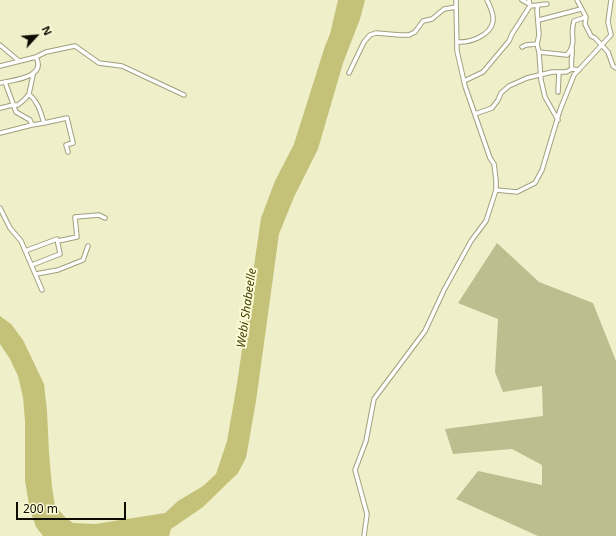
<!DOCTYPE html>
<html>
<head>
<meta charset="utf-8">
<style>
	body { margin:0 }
	#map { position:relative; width:616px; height:536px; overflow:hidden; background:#efefca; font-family:"Noto Sans",sans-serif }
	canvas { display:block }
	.north { position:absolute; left:16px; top:16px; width:40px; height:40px; -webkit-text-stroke:3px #fdfcd7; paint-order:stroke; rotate:64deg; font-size:11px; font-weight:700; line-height:16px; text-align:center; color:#0c0c02 }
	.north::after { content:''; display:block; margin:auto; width:14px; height:18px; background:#0c0c02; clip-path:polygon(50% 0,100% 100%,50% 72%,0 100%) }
	.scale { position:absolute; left:16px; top:502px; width:110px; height:18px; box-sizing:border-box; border:2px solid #0c0c02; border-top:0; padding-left:5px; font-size:12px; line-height:14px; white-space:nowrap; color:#0c0c02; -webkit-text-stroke:3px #fdfcd7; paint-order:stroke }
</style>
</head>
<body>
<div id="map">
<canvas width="616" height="536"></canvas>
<div class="north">N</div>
<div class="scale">200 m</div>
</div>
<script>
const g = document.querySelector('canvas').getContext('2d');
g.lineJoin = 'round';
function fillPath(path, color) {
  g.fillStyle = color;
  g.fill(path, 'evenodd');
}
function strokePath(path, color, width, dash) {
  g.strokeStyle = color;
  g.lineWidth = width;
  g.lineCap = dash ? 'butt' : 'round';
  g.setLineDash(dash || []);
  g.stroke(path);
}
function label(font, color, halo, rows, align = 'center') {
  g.font = font + ' "Noto Sans",sans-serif';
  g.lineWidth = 4;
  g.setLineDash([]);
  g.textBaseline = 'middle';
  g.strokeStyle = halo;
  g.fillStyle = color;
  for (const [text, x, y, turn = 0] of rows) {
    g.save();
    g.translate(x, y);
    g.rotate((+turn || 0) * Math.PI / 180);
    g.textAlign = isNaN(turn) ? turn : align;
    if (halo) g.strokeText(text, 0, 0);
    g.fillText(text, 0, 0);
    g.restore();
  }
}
fillPath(new Path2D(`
	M 497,243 L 539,282 L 593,303 L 616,361 L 616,536 L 538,536 L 456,499 L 478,471 L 542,485 L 542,465 L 512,449 L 453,454 L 445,429 L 543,416 L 542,386 L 503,392 L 495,372 L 498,319 L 458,303 Z`), '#bebd90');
fillPath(new Path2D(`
	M 338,0 L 365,0 L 360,19 L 343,63 L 318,149 L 294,197 L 279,234 L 256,401 L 246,458 L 238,473 L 203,507 L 171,529 L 169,536 L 43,536 L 36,527 L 30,510 L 25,481 L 25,421 L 23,397 L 18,376 L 10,359 L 0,344 L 0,316 L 11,324 L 23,340 L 44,384 L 47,411 L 49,453 L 52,487 L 55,506 L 66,518 L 73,523 L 95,524 L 165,513 L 178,501 L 203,486 L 216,474 L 227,441 L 237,384 L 261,218 L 275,181 L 294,144 L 325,46 L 330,34 Z`), '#c4c278');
const minor = new Path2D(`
	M 522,0 L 529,4
	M 577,0 L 586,17 L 585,24 L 591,36 L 595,38 L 608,52 L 613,66 L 616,68
	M 530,6 L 547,4
	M 539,20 L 581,9
	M 457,42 C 469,43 491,36 493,21 C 494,13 490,7 487,0
	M 537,44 L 539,52 L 567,55 C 578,42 569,35 574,21 L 586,17
	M 0,45 L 19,61
	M 522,47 L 526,45 L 537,44 L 539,35 L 537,10 L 538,5
	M 539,52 L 541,80 L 545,97 L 558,120
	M 0,66 L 36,57 L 46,52 L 75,46 L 99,63 L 122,66 L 184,95
	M 572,69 C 570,62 573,55 572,48
	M 349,73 L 364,42 L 370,35 L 376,33 L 400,35 L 409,35 L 415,32 L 423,21 L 432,19 L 444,9 L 456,7
	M 464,81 L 483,72 L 509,41 L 512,34 L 530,6 L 529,0
	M 0,83 C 13,80 47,78 36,57
	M 558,92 L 559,72
	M 0,108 L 13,105 L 18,105 L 25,99 L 29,94
	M 475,114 L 492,108 L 498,100 L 501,93 L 509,86 L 527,78 L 552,72 L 566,72 L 572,69 L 579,70
	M 44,123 L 67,118 L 73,143 L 66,145 L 68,152
	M 32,125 L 44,123 C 40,110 38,102 29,94 L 33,75
	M 0,133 L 32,125 L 30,120 L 16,112 L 5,82
	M 496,190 L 517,192 L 535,183 L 542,170 L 560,110 L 574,75 L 611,35 L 608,22 L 611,0
	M 0,208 L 10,228 L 21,241 L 42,290
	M 58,241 L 77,237 L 75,217 L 99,215 L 105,218
	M 25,251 L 57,239 L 60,254 L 32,265
	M 36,274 L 58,270 L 83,260 L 88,246
	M 364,536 L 367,514 L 355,470 L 366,441 L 374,399 L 425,331 L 444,290 L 471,241 L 486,221 L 496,190 L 496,180 L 494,164 L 490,158 L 465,86 L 457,51 L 456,0`);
strokePath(minor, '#a1a07e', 5.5);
strokePath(minor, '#fff', 3.5);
label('italic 12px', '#48460b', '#fdfcd7', [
	["Webi Shabeelle",247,308,-82]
]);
</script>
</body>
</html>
